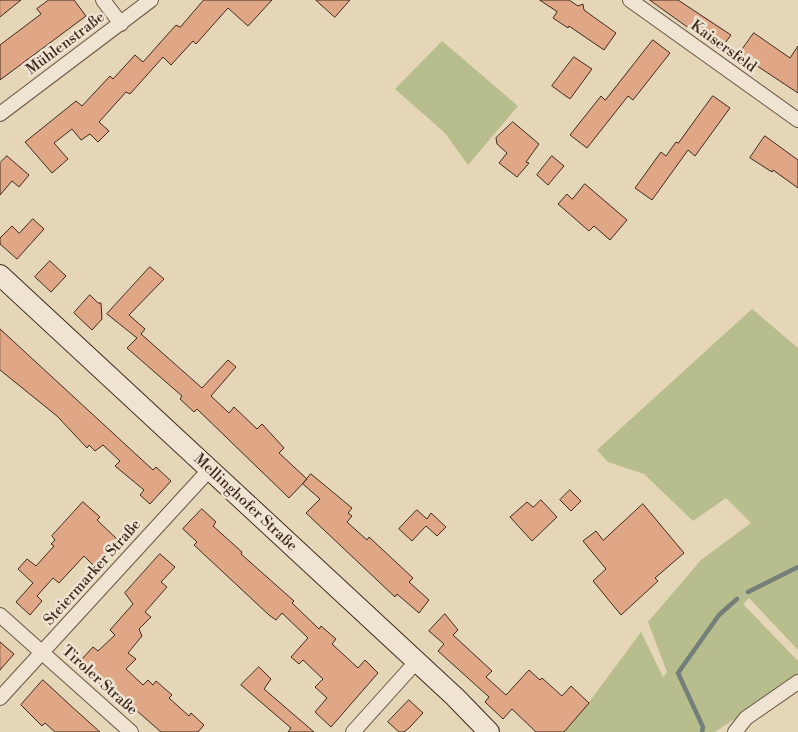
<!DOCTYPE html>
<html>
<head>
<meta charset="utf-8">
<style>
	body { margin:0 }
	canvas { display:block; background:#e5d6b8 }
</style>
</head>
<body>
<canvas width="798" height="732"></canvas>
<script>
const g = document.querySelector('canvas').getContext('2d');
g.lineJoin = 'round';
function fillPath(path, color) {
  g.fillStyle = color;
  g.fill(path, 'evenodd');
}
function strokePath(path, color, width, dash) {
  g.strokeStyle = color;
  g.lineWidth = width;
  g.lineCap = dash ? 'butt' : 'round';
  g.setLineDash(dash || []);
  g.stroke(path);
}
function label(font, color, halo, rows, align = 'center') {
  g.font = font + ' "Libre Bodoni",serif';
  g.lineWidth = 5;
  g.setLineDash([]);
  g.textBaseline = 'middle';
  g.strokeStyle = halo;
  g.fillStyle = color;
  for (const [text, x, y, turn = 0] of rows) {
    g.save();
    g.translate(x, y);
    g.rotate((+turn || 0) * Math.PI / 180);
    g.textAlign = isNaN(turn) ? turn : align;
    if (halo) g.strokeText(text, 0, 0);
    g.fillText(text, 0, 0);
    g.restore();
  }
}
fillPath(new Path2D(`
	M 442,41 L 518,106 L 468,165 L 445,133 L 395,89 Z
	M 752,309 L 798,348 L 798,650 L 749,598 L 743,604 L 798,661 L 798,676 L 715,732 L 562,732 L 584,709 L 641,632 L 663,677 L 667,672 L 648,622 L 701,560 L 751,523 L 726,498 L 693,521 L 644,474 L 608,462 L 597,450 Z`), '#b7bd8d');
strokePath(new Path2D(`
	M 748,592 L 798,567
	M 702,732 L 703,727 L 678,673 L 719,615 L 737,599`), '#747f79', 4.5);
const building = new Path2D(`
	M 0,0 L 21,0 L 0,17 Z
	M 49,0 L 74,0 L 86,16 L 0,80 L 0,45 L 41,14 L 37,9 Z
	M 204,0 L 272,0 L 248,26 L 228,8 L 196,44 L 193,41 L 171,65 L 163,57 L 130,94 L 126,92 L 99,122 L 109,131 L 98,142 L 90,134 L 81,140 L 72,129 L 54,143 L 68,159 L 52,173 L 25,142 L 76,101 L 82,106 L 110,76 L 113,79 L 135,55 L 143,62 L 176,25 L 180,27 Z
	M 316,0 L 350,0 L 335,17 Z
	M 540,0 L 569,0 L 578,6 L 583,4 L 584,10 L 616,33 L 604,50 L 569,26 L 568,28 L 553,18 L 557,12 Z
	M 650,0 L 678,0 L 731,35 L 720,50 Z
	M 754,33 L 790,58 L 798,46 L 798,93 L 739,54 Z
	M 653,40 L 670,53 L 633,100 L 628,96 L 587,148 L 570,135 L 601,96 L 605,100 Z
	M 574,57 L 592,69 L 570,99 L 552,86 Z
	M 713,96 L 730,108 L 695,156 L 688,150 L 652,200 L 635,188 L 661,152 L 666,156 L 676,142 L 678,143 Z
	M 513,122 L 539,144 L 526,162 L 529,163 L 517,177 L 499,163 L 507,153 L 497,144 L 496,138 Z
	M 765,136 L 798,160 L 798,188 L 773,170 L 772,172 L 750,158 Z
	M 7,156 L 29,175 L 19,187 L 12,181 L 0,195 L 0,163 Z
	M 552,156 L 564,166 L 548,185 L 537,175 Z
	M 585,184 L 627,220 L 610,240 L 594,226 L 589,231 L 558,204 L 567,194 L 572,199 Z
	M 33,219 L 44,229 L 17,259 L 0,244 L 0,238 L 12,226 L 19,233 Z
	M 50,261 L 66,276 L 51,292 L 35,277 Z
	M 150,267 L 164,279 L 129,315 L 145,329 L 141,334 L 202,388 L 228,360 L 236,367 L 211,396 L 229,413 L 234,407 L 257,429 L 262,424 L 284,448 L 279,453 L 307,479 L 289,498 L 197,409 L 194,412 L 180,399 L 182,396 L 127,348 L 137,338 L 107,314 Z
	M 90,295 L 98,303 L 101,303 L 102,319 L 92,330 L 74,313 Z
	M 0,329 L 153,470 L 156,467 L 171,481 L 150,504 L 140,495 L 144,490 L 115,466 L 120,461 L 103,445 L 95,451 L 89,445 L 87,448 L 57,416 L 0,370 Z
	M 311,474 L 352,508 L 348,513 L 352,516 L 347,522 L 367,540 L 369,537 L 413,578 L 409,582 L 429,600 L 419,613 L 397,594 L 395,597 L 306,513 L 320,499 L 303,484 Z
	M 570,490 L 581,501 L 571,511 L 560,500 Z
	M 541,500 L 557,517 L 532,541 L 510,517 L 527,502 L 533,507 Z
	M 83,502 L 100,517 L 97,520 L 118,540 L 94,566 L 84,556 L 59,583 L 53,578 L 37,596 L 42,601 L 30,615 L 16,602 L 33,583 L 18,569 L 27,559 L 36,566 L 54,546 L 51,544 L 55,540 L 52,536 Z
	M 643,504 L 684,553 L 655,578 L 658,581 L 621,615 L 593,581 L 606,569 L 583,541 L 596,531 L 603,540 Z
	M 202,509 L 216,522 L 213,526 L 242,552 L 241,554 L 294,601 L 292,603 L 319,629 L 321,626 L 336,639 L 332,644 L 358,668 L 365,660 L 378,673 L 331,727 L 315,712 L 327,698 L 315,687 L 323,679 L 303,660 L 299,664 L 291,657 L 308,638 L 282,613 L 276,620 L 269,615 L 194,545 L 197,542 L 183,529 Z
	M 417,510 L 427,519 L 431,513 L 446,527 L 437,536 L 426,526 L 412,541 L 399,529 Z
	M 160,554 L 175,567 L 161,582 L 167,587 L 145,612 L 151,617 L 139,629 L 142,636 L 128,653 L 136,659 L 126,669 L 143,685 L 148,680 L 153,685 L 156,681 L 172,695 L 169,698 L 189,716 L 191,713 L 204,725 L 198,732 L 161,732 L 128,703 L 125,706 L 98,682 L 83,668 L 86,665 L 81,660 L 93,647 L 98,651 L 115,635 L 110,630 L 133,604 L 125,593 Z
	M 445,614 L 458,630 L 453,635 L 492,671 L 486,677 L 506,695 L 529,670 L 540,680 L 542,678 L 562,696 L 571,686 L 589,703 L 564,732 L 536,732 L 512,709 L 503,719 L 485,702 L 489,697 L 438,651 L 444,644 L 429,631 Z
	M 0,642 L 14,654 L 0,670 Z
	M 259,667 L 271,679 L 264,689 L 314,732 L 288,732 L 291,728 L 241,685 Z
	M 43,680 L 70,705 L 100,732 L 55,732 L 45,723 L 42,726 L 21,705 Z
	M 409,700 L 423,713 L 409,728 L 404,732 L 399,732 L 388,722 Z`);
fillPath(building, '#e0a787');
strokePath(building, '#3f2a1d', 1);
const minor = new Path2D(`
	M 103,0 L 121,24
	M 630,0 L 798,120
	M 0,114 L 151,0
	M 0,615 L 131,732
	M 0,698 L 210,469
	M 353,732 L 416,662
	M 735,732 L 746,718 L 798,682`);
const secondary = new Path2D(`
	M 0,275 L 455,697 L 489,732`);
strokePath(minor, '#685544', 16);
strokePath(secondary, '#3f2a1d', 22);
strokePath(minor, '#eee4d1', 14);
strokePath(secondary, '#eee4d1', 20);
label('15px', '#3f2a1d', '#eee4d1', [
	["Mühlenstraße",66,44,-37],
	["Kaisersfeld",723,47,36],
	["Mellinghofer Straße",245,503,43],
	["Steiermarker Straße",93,573,-48],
	["Tiroler Straße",99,681,42]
]);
</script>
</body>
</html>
